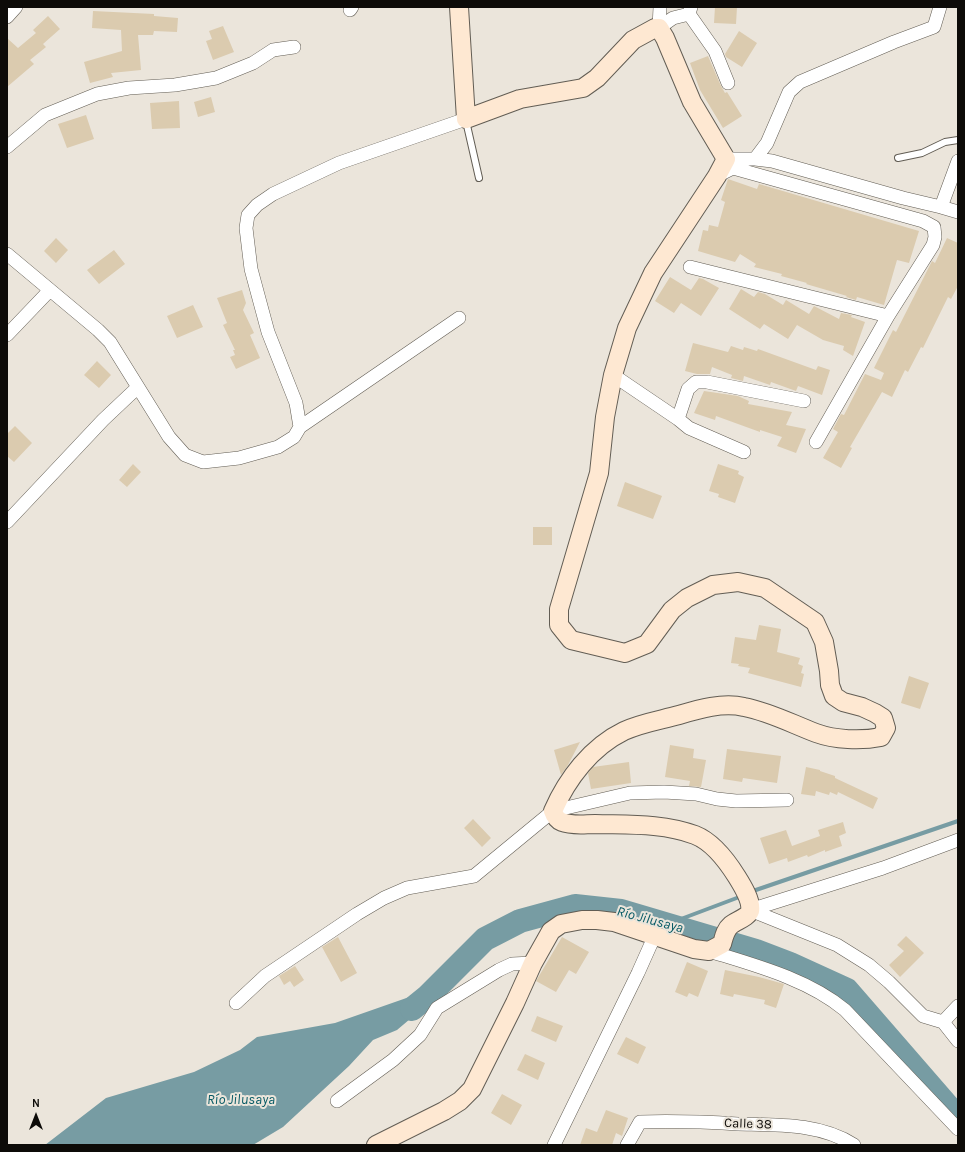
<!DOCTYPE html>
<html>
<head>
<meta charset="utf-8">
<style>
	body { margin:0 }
	#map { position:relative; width:965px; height:1152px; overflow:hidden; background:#ebe5db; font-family:Karla,sans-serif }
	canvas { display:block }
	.frame { position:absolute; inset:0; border:8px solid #0d0b08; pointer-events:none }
	.north { position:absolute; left:16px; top:1096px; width:40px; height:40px; -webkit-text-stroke:3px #ebe5db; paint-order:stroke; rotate:0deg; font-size:11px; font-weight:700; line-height:16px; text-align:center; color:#0d0b08 }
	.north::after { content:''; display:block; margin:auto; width:14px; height:18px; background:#0d0b08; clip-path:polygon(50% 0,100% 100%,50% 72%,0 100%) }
</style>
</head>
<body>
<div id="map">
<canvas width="965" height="1152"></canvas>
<div class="frame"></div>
<div class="north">N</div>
</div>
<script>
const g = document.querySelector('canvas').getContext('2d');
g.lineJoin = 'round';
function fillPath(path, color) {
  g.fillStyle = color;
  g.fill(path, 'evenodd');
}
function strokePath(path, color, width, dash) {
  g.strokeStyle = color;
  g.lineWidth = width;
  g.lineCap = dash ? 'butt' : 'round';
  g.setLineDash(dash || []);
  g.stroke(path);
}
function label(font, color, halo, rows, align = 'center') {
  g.font = font + ' Karla,sans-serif';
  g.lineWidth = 4;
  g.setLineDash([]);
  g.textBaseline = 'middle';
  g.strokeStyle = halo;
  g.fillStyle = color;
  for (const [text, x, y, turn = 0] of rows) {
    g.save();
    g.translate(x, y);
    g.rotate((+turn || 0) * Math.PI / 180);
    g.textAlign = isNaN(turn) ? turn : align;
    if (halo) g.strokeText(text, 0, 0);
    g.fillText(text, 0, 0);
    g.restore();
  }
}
fillPath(new Path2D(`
	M 455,981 L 397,1030 L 373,1040 L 349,1066 L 283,1127 L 253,1145 L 45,1145 L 106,1098 L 194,1072 L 240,1050 L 257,1037 L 335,1023 Z`), '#779ca3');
strokePath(new Path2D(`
	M 750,892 L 958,821
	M 665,925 L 742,896`), '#779ca3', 4);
strokePath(new Path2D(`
	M 412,1009 L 428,996 L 485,939 L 520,921 L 575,906 L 621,911 L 756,951 L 790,964 L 847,990 L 958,1118`), '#779ca3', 24);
fillPath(new Path2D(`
	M 715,7 L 737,7 L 736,24 L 714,23 Z
	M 93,11 L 154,14 L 154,16 L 178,18 L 177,32 L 154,31 L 153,35 L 138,35 L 141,70 L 111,73 L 113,77 L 90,83 L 84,62 L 122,51 L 121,30 L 92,28 Z
	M 48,16 L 60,29 L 43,44 L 46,47 L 30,60 L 34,64 L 7,87 L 7,38 L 18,48 L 36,33 L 33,30 Z
	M 223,26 L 234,52 L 213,60 L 206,41 L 212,39 L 209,31 Z
	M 739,31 L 757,43 L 742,67 L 726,57 L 725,54 Z
	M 708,56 L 721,86 L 725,93 L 727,92 L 742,116 L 723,128 L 700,90 L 690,63 Z
	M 211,97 L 215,112 L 198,117 L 194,102 Z
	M 179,101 L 180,128 L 152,129 L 150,103 Z
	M 86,115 L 94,139 L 67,148 L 58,124 Z
	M 728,179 L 757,189 L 759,184 L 919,231 L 909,263 L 897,260 L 884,305 L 857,297 L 856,300 L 846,297 L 847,296 L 806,284 L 807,283 L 781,276 L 782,274 L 754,267 L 756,264 L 740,254 L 735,262 L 698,251 L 703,230 L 708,231 L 709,225 L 718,227 L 725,202 L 721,200 Z
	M 56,238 L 68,250 L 56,263 L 44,251 Z
	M 947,238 L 958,243 L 958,286 L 951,299 L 948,297 L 923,348 L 921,347 L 908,372 L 905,370 L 892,397 L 882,392 L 850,447 L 852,448 L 841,468 L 823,458 L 838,432 L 833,429 L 841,414 L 844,415 L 865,374 L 881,380 L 884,373 L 874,368 L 893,330 L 896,332 L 931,263 L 932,261 L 935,263 Z
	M 114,250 L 125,264 L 99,284 L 87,270 Z
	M 670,277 L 691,290 L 699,278 L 703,279 L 719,288 L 701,316 L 681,303 L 674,313 L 655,301 Z
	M 741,289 L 754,297 L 758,292 L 765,294 L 783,305 L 786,300 L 809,314 L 814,306 L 839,319 L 841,313 L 852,315 L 851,317 L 865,322 L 853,356 L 843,350 L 844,346 L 823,340 L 797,325 L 788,339 L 764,324 L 760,329 L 729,309 Z
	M 242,290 L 246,303 L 243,310 L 254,333 L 250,335 L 260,358 L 236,369 L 230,357 L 235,355 L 233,350 L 235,350 L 223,325 L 227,323 L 217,298 Z
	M 193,305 L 203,327 L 177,338 L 167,316 Z
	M 693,343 L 728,352 L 731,346 L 743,350 L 744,347 L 757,351 L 758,349 L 816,370 L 818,366 L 830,370 L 822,395 L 798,386 L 796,391 L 771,382 L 770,385 L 744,376 L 743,381 L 731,378 L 732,375 L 712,367 L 710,374 L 697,374 L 685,371 Z
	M 97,361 L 111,375 L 99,388 L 84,375 Z
	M 704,391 L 738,396 L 749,401 L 748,404 L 792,412 L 786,425 L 806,429 L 796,453 L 777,446 L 782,437 L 760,430 L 760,432 L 716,416 L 715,420 L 694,413 Z
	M 15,426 L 32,443 L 14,462 L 7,456 L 7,434 Z
	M 133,464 L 141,472 L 127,487 L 119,480 Z
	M 718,464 L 739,471 L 738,474 L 744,477 L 735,503 L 718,497 L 719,494 L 709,491 Z
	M 625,482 L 662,496 L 653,519 L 617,506 Z
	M 533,527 L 552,527 L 552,545 L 533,545 Z
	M 759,625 L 781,629 L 777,652 L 800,658 L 798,664 L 803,666 L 801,673 L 804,674 L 801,687 L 748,673 L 750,668 L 738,666 L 739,664 L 731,663 L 735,637 L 756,640 Z
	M 909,676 L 929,683 L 920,709 L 901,703 Z
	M 580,742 L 568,765 L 561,775 L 554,750 Z
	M 670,745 L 694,749 L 693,758 L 706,760 L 701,787 L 689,786 L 690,781 L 665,777 Z
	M 727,749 L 781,756 L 777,783 L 743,778 L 742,782 L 723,779 Z
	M 629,762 L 631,783 L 591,789 L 588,773 L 593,767 Z
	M 806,767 L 820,770 L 820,771 L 835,776 L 835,778 L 878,798 L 873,809 L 838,792 L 837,795 L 830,792 L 829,795 L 816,791 L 815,796 L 801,794 Z
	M 473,819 L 491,838 L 482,847 L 464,828 Z
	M 843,822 L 846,833 L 839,836 L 842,846 L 825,852 L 825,850 L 808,857 L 807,855 L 788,862 L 787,858 L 769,864 L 760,838 L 786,830 L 792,846 L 820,836 L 818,830 Z
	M 906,936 L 924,953 L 900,977 L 889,965 L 904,951 L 897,945 Z
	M 338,937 L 357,973 L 341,982 L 322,947 Z
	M 562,937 L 589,952 L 576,974 L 569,970 L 556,992 L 536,981 Z
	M 687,962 L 708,971 L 698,997 L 689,993 L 687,997 L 675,992 Z
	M 295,966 L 304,980 L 294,987 L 290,981 L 284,985 L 279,976 Z
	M 725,970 L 759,977 L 784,984 L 776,1008 L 764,1004 L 765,1000 L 734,994 L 733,997 L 720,994 Z
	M 537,1016 L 563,1026 L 556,1042 L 531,1031 Z
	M 626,1037 L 646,1047 L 638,1064 L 617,1054 Z
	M 525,1054 L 545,1063 L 538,1080 L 517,1070 Z
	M 502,1094 L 522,1105 L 511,1125 L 491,1113 Z
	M 606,1110 L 628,1118 L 622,1136 L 616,1133 L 612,1145 L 580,1145 L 586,1128 L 597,1132 Z`), '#dbcbaf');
const lane = new Path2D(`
	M 466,121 L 479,178
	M 898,158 L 922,153 L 945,142 L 958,140`);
const street = new Path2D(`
	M 691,7 L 689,14 L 715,51 L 728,83
	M 350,10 L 352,7
	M 7,17 L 16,7
	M 659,28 L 673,18 L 689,14
	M 659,28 L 660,7
	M 7,147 L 45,115 L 97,94 L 129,88 L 175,85 L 216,78 L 253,63 L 273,50 L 294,47
	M 726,159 L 755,159 L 772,161 L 903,198 L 941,207 L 958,212
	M 755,159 L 767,143 L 789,92 L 800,82 L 894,42 L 934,27 L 940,7
	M 717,176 L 733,168 L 923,221 L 934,227 L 935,237 L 933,245 L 888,316 L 816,442
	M 941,207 L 958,161
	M 7,254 L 98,330 L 110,342 L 169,437 L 185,455 L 203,462 L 239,458 L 278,447 L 294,437 L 300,427 L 296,403 L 268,332 L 251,269 L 246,228 L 248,215 L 257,205 L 273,194 L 339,163 L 466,119
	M 690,267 L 888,316
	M 7,335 L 50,290
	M 613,375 L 678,419 L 689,428 L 744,452
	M 678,419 L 688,389 L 696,382 L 707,382 L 804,401
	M 300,427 L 459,318
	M 7,522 L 103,420 L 138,387
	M 750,910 L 837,945 L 869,965 L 889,982 L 923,1016 L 943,1022 L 958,1041
	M 750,910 L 883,868 L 958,840
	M 709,951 C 754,965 808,979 845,1010 L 958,1129
	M 236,1003 L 265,976 L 357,914 L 384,898 L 407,888 L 474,876 L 553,811 L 630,793 L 664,792 L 696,794 L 717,799 L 736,801 L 787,800
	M 943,1022 L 958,1006
	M 337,1101 L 393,1060 L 420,1035 L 437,1008 L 499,970 L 512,964 L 533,963
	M 554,1145 L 638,973 L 655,935
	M 627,1145 L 640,1122 C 672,1121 705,1122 738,1124 C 777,1125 820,1123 854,1145`);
const secondary = new Path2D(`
	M 376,1145 L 444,1111 L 460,1101 L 472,1089 L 515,1003 L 533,963 L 551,931 L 561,924 L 582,920 L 597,920 L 614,922 L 694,949 L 709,951 L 722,944 C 724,937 725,930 731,925 C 736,921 748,917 750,911 C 752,901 742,885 737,877 C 727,861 713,842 695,835 C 663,823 628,825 595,824 C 585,824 572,826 562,822 C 557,820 555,817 553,811 C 567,779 591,747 624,731 C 641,723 661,720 679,715 C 699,709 723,702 744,707 C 770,712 792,724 816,733 C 835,740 861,741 881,737 L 886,728 L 883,718 L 875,713 L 862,707 L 843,702 L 834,696 L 830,685 L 829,671 L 824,642 L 815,622 L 765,588 L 738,582 L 713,585 L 687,598 L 672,610 L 647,644 L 625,653 L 571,640 L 559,625 L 559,609 L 599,473 L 605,417 L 613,375 L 627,328 L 653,273 L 717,176 L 726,159 L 692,102 L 665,38 L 659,28 L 655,28 L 633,40 L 597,78 L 583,88 L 520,99 L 466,119 L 459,7`);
strokePath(lane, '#625d54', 8);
strokePath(street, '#625d54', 14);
strokePath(secondary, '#625d54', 20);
strokePath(lane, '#fff', 6);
strokePath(street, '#fff', 13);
strokePath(secondary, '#fee8d2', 18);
label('13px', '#0d0b08', '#ebe5db', [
	["Calle 38",748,1124,2]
]);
label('italic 14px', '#075a65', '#ebe5db', [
	["Río Jilusaya",650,920,15],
	["Río Jilusaya",241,1100]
]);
</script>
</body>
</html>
